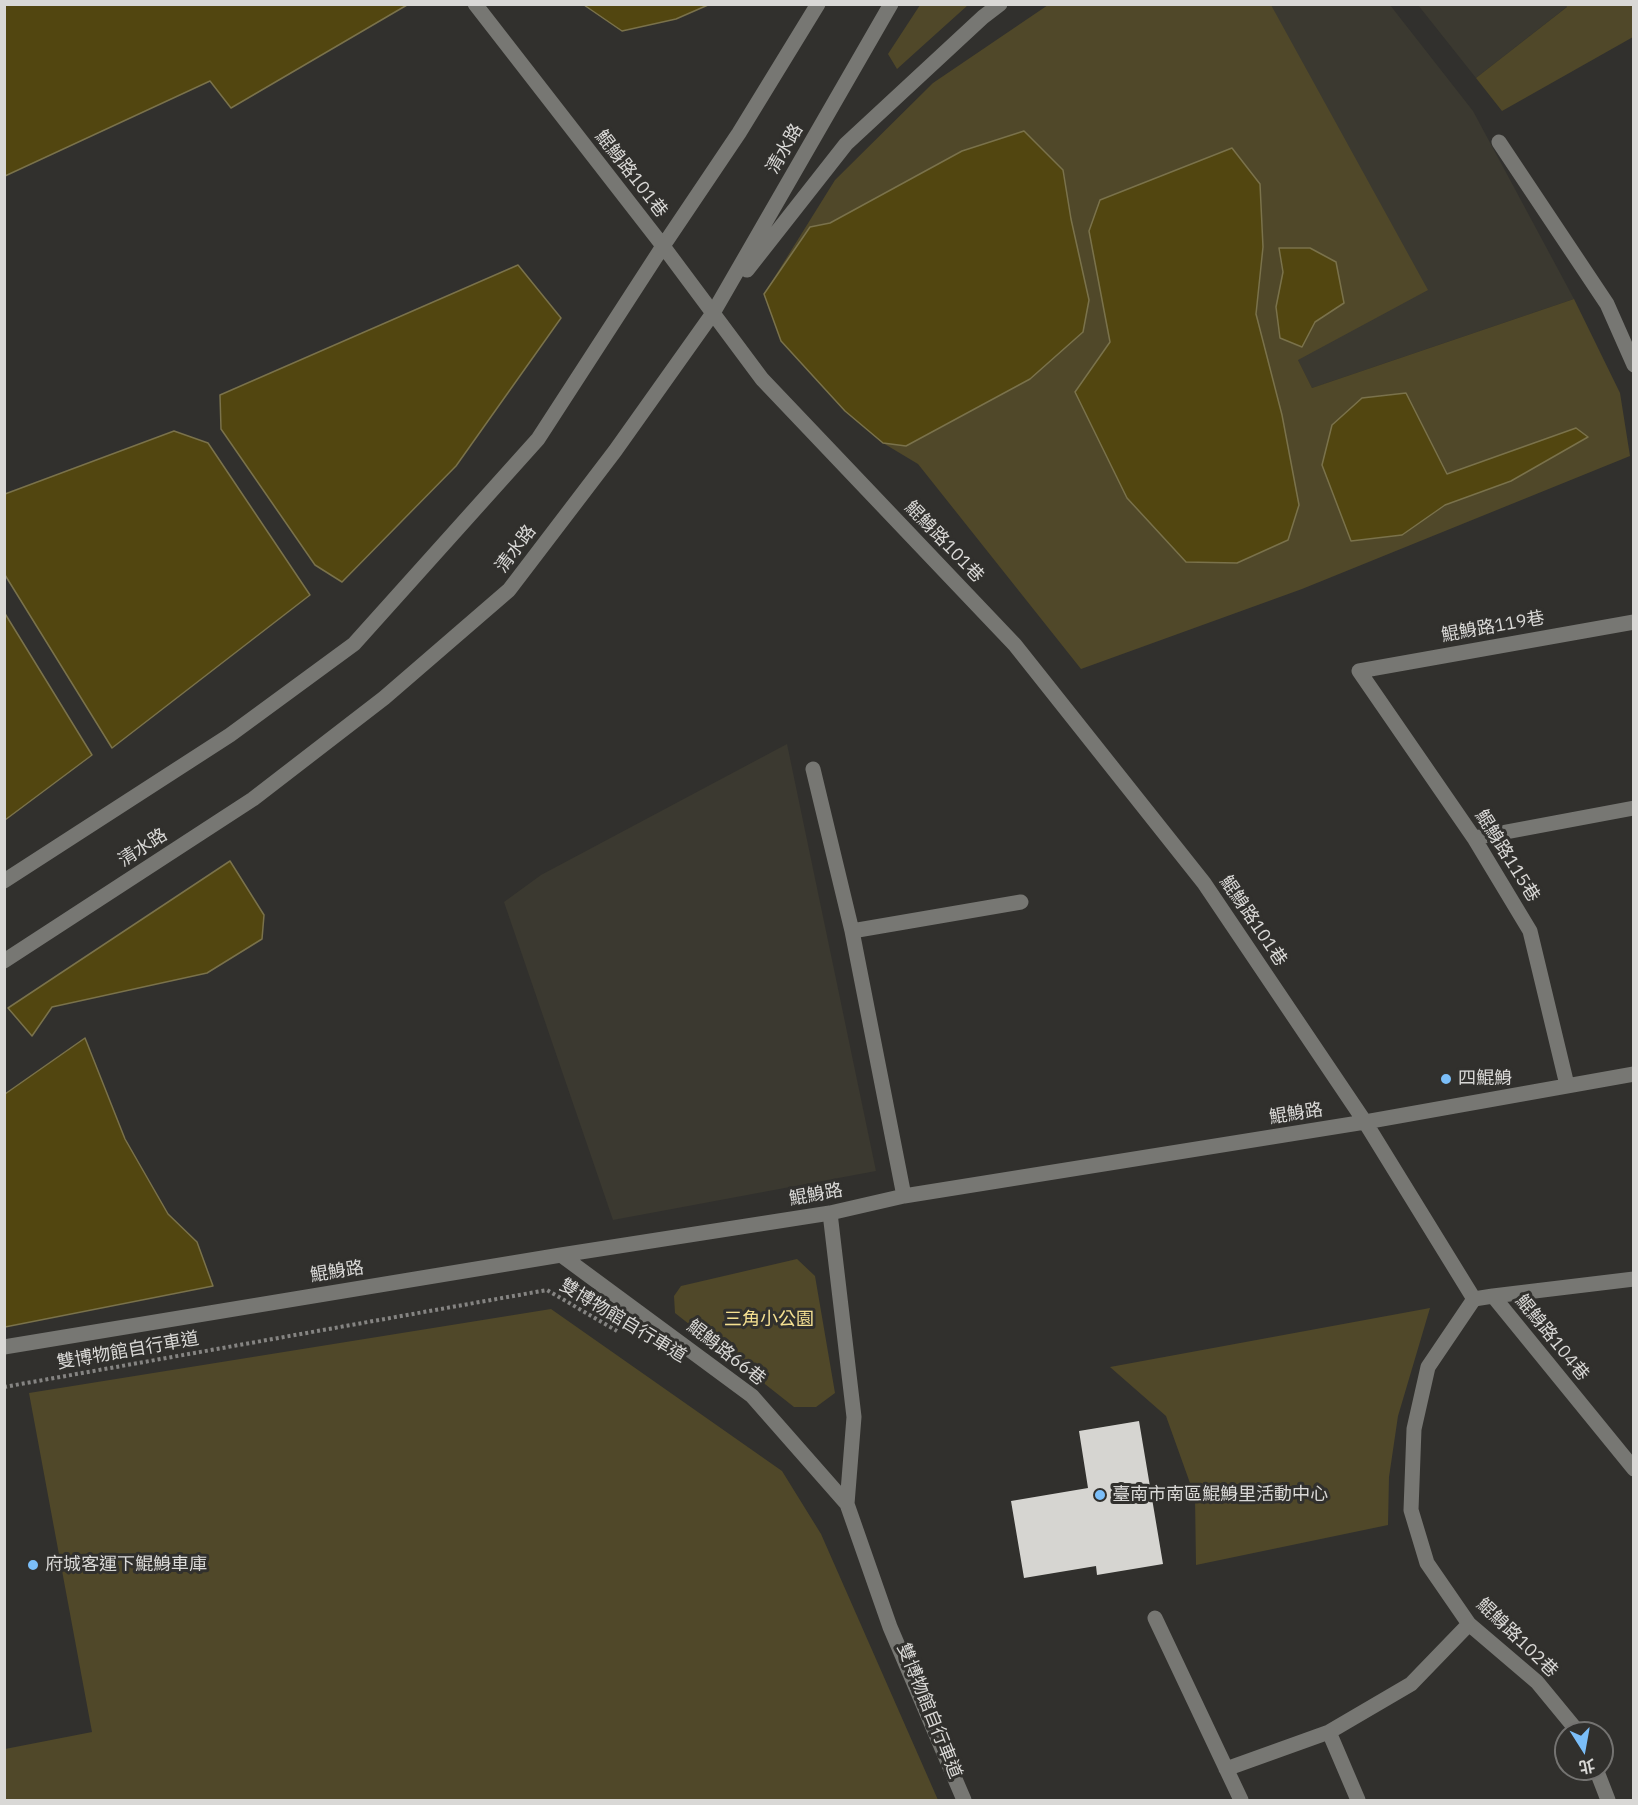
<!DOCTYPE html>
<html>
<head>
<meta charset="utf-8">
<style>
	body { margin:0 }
	#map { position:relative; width:1638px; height:1805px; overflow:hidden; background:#31302d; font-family:"IBM Plex Sans","Noto Sans TC",sans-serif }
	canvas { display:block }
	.frame { position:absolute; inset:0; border:6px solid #d9d8d6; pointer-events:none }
	.north { position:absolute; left:1554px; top:1721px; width:60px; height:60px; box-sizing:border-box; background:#31302d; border:2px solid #747371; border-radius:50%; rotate:169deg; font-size:16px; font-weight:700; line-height:24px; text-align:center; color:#d9d8d6 }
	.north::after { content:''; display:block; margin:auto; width:21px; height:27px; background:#7bbef8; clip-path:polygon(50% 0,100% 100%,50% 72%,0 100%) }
</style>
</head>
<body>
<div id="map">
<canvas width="1638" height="1805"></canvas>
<div class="frame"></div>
<div class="north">北</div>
</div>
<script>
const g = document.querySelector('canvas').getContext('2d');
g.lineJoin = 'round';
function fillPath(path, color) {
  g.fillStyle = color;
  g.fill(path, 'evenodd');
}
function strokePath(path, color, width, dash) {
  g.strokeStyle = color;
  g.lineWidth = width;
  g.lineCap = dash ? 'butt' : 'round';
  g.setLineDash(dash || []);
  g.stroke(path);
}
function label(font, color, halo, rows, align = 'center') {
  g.font = font + ' "IBM Plex Sans","Noto Sans TC",sans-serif';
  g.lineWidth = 6;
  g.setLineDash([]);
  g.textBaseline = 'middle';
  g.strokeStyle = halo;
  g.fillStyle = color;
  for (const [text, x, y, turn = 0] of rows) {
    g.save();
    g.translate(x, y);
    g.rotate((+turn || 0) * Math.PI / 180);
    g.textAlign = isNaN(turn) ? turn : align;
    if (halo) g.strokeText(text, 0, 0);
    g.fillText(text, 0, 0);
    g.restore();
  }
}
fillPath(new Path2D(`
	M 1566,4 L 1568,6 L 1476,78 L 1418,5 Z
	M 1271,5 L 1390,5 L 1473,111 L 1574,299 L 1312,388 L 1298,360 Z
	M 787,744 L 876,1171 L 613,1220 L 504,902 L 541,875 Z`), '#3b3930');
fillPath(new Path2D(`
	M 920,5 L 968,5 L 897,69 L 888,54 Z
	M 1048,5 L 1271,5 L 1428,290 L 1298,360 L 1312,388 L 1574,299 L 1620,393 L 1630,456 L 1302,589 L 1081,669 L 918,464 L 883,443 L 845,411 L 781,341 L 764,294 L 835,180 L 933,83 Z
	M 1566,5 L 1633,5 L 1633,37 L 1502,111 L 1476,78 L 1567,7 Z
	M 797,1259 L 815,1276 L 835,1393 L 816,1407 L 794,1407 L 675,1313 L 674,1296 L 681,1286 Z
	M 1430,1308 L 1398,1416 L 1389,1477 L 1388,1525 L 1196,1565 L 1195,1497 L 1166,1416 L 1110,1367 Z
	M 551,1309 L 782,1471 L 821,1534 L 938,1800 L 5,1800 L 5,1749 L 92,1732 L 29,1393 Z`), '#504829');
const water = new Path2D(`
	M 4,5 L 5,4 L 407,5 L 231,108 L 210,81 L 5,176 Z
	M 584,5 L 708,5 L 676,19 L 622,31 Z
	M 1024,131 L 1063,170 L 1071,219 L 1089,300 L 1083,332 L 1030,379 L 906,446 L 883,443 L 845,411 L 781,341 L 764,294 L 810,227 L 830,223 L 962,151 Z
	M 1232,148 L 1260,184 L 1263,247 L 1256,314 L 1282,415 L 1299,505 L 1288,540 L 1237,563 L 1186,562 L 1127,498 L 1075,392 L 1110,342 L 1089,231 L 1100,200 Z
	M 1279,248 L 1310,248 L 1336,262 L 1344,303 L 1315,322 L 1302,347 L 1280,338 L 1276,307 L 1283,272 Z
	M 518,265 L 561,318 L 456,466 L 342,582 L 315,565 L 221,429 L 220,395 Z
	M 1406,393 L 1447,474 L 1576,428 L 1588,437 L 1511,481 L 1445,505 L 1402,535 L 1351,541 L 1322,465 L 1332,425 L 1362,398 Z
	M 174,431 L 208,443 L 310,595 L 112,748 L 5,575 L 5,494 Z
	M 4,612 L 92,755 L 5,820 L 4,820 Z
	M 230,861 L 264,915 L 262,939 L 207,973 L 52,1007 L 32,1036 L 8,1008 Z
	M 85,1038 L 125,1139 L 168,1214 L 197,1242 L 213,1286 L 5,1327 L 5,1094 Z`);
fillPath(water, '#524610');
strokePath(water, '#7a724b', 1.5);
fillPath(new Path2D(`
	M 1139,1421 L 1163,1564 L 1097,1575 L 1096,1566 L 1024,1578 L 1011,1501 L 1088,1488 L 1079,1431 Z`), '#d6d5d1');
strokePath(new Path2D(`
	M 4,1387 L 547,1290 L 617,1331`), '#858482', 4, [3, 3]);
strokePath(new Path2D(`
	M 475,4 L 663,246 L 762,379 L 1015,645 L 1204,883 L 1365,1122 L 1474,1299
	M 1499,142 L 1607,304 L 1634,365
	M 747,270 L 846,144 L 983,17 L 1000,4
	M 813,769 L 852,931 L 904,1196
	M 1474,838 L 1634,808
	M 4,881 L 230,735 L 354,644 L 538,439 L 663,246 L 739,133 L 818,4
	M 852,931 L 1021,902
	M 4,961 L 253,799 L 384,698 L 509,590 L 615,451 L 713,313 L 891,4
	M 1567,1085 L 1530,931 L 1474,838 L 1359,671 L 1634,622
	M 830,1213 L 854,1417 L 847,1504
	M 561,1255 L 752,1396 L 847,1504 L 890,1627 L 964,1800
	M 1493,1296 L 1634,1279
	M 1474,1299 L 1428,1367 L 1414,1429 L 1411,1510 L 1427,1563 L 1469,1624 L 1537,1682 L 1579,1733
	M 1474,1299 L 1493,1296 L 1634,1469
	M 4,1347 L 561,1255 L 830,1213 L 904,1196 L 1365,1122 L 1634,1074
	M 1155,1618 L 1241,1800
	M 1329,1732 L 1358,1800
	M 1226,1769 L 1329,1732 L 1411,1684 L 1469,1624
	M 1596,1769 L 1608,1800`), '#777773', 15);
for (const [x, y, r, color] of [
	[1446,1079,6,"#7bbef8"],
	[1100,1495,6,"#7bbef8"],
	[33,1565,6,"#7bbef8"]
]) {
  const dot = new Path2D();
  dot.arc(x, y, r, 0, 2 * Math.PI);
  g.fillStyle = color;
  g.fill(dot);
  strokePath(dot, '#31302d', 2);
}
label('18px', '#d9d8d6', '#31302d', [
	["清水路",785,149,-60],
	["鯤鯓路101巷",631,174,52],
	["鯤鯓路101巷",944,542,46],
	["清水路",516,549,-53],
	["鯤鯓路119巷",1493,627,-10],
	["清水路",143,848,-33],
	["鯤鯓路115巷",1507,856,58],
	["鯤鯓路101巷",1253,921,56],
	["鯤鯓路",1296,1114,-9],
	["鯤鯓路",816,1195,-10],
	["鯤鯓路",337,1272,-9],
	["雙博物館自行車道",623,1321,31],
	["鯤鯓路104巷",1552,1338,51],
	["雙博物館自行車道",128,1351,-10],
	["鯤鯓路66巷",726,1353,38],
	["鯤鯓路102巷",1517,1638,44],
	["雙博物館自行車道",929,1711,68]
]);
label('18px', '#d9d8d6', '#31302d', [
	["四鯤鯓",1458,1079],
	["臺南市南區鯤鯓里活動中心",1112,1495],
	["府城客運下鯤鯓車庫",45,1565]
], 'left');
label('18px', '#f5e091', '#31302d', [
	["三角小公園",769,1320]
]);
</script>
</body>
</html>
